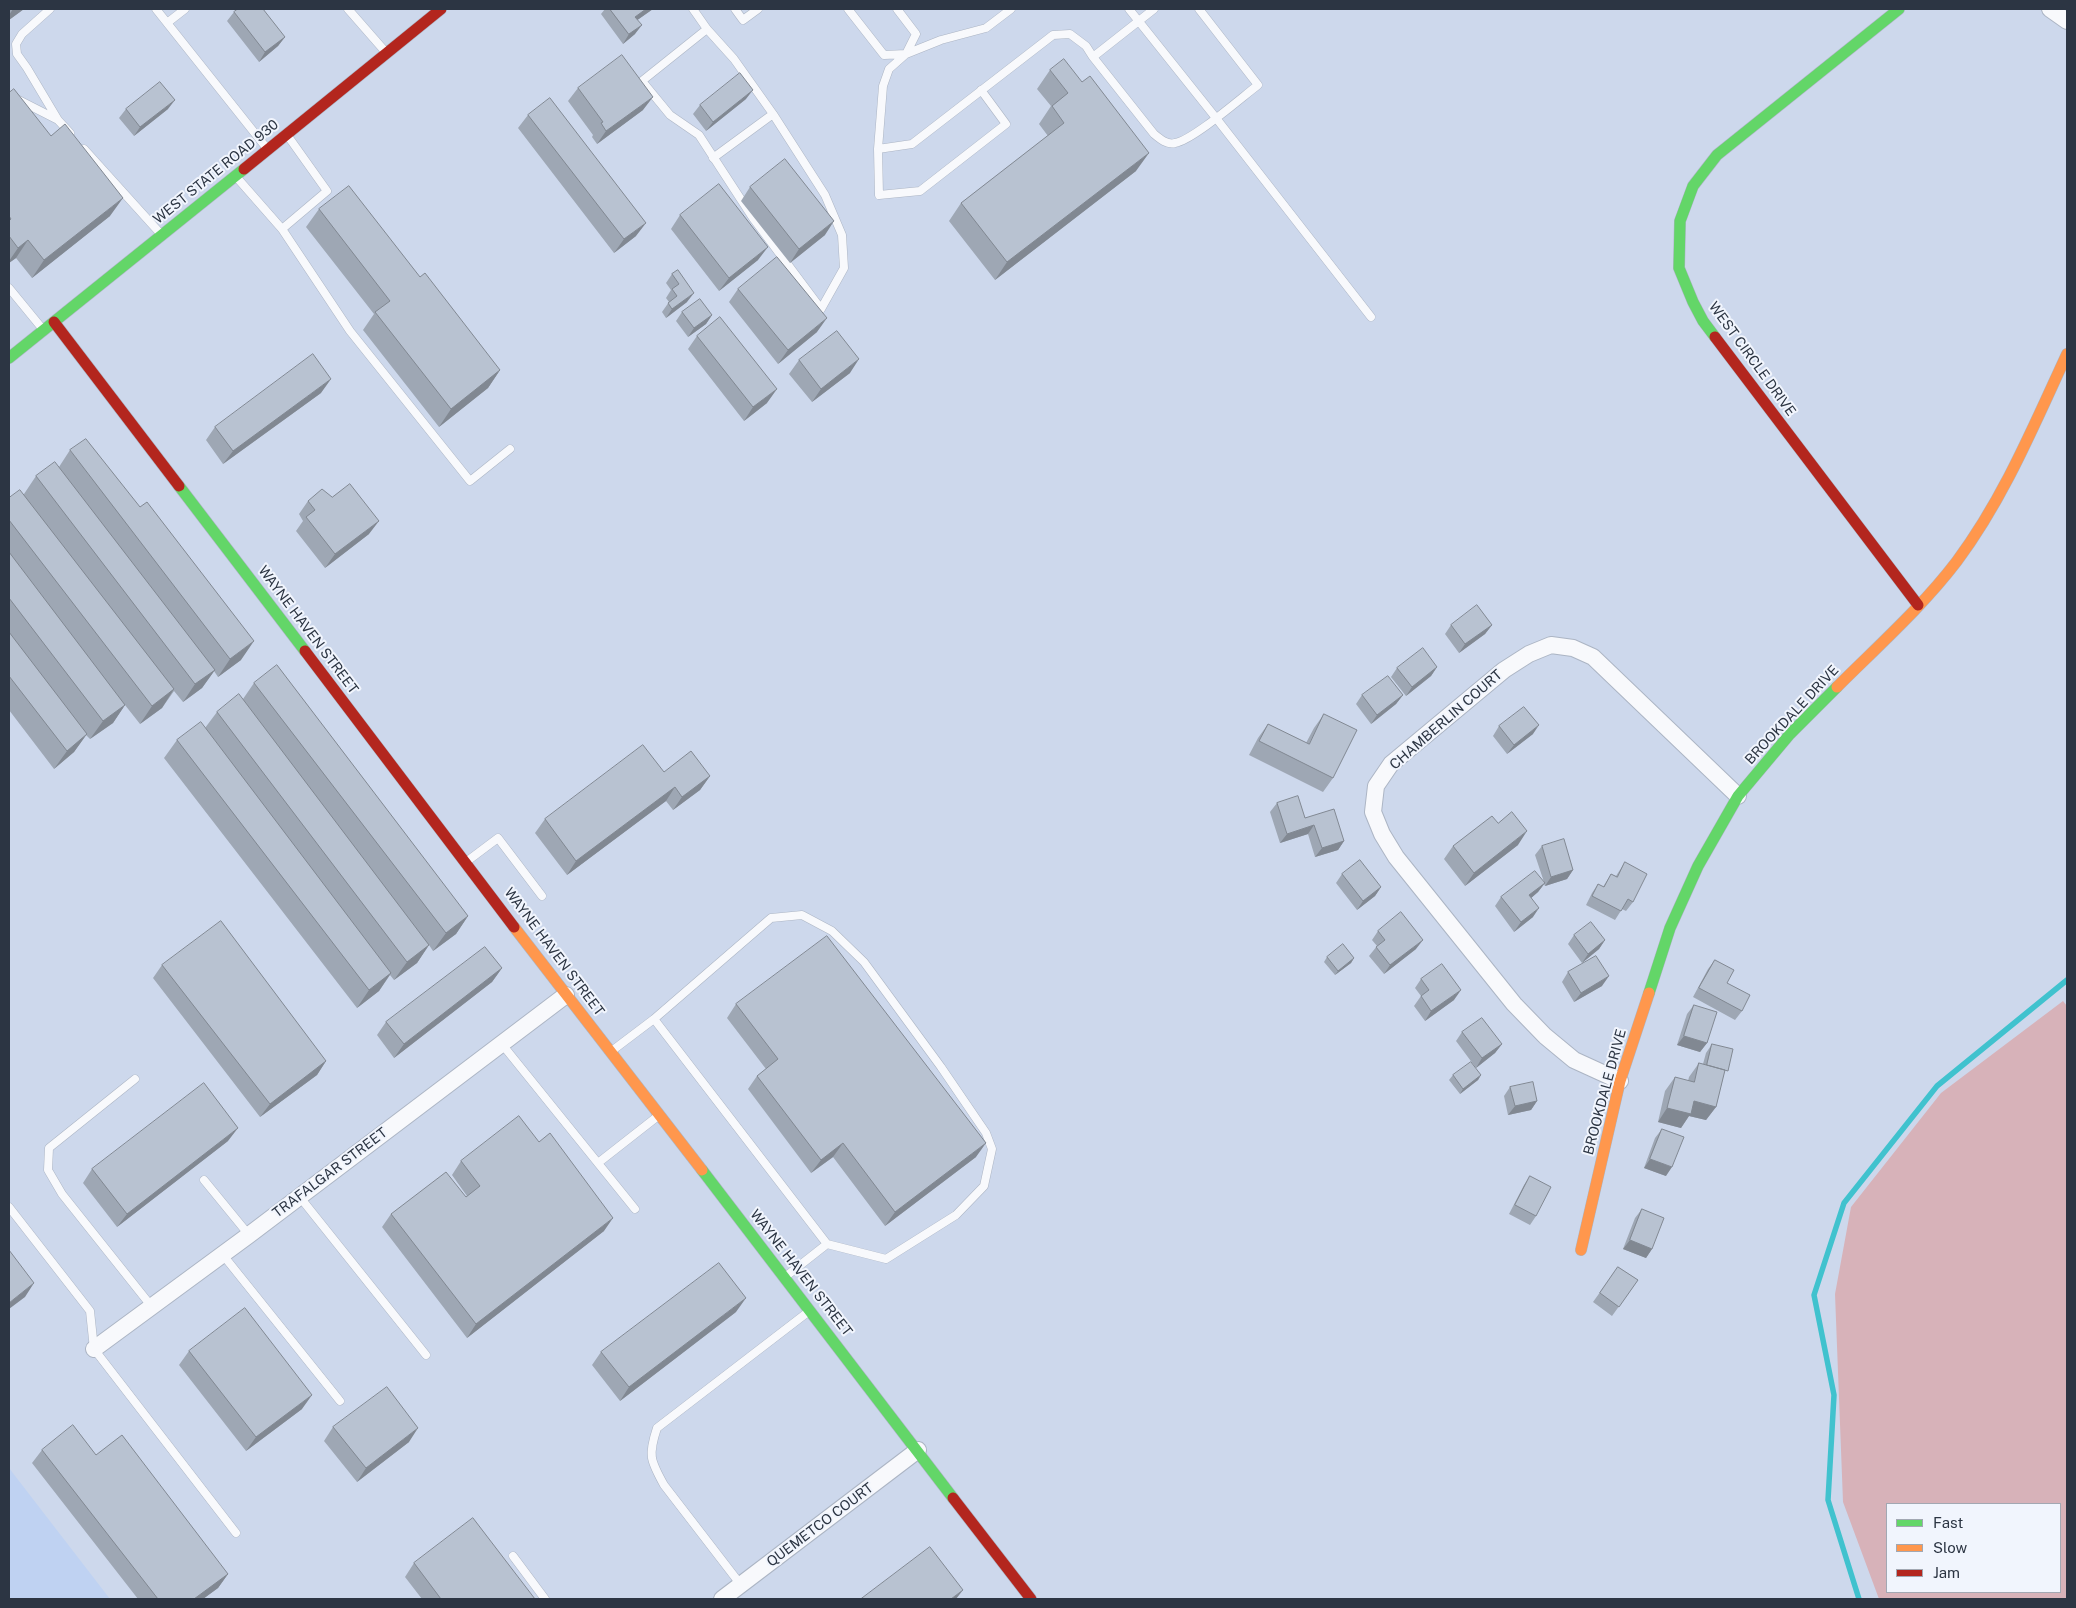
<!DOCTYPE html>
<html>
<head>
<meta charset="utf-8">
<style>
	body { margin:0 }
	#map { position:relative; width:2076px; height:1608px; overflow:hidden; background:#cdd8ec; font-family:"Public Sans",sans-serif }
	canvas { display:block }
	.frame { position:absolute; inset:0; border:10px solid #2c3543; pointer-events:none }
	.legend { position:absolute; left:1886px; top:1503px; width:175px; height:90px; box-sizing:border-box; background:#f1f5fd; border:1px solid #a2a8b3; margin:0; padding:6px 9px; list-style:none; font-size:15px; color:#2c3543 }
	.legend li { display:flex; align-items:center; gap:10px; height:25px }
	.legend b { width:25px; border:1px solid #a2a8b3 }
</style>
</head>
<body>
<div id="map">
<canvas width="2076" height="1608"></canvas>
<div class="frame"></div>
<ul class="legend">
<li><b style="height:6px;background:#63d668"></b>Fast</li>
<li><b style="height:6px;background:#ff974d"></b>Slow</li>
<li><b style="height:6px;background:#b3261e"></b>Jam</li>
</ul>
</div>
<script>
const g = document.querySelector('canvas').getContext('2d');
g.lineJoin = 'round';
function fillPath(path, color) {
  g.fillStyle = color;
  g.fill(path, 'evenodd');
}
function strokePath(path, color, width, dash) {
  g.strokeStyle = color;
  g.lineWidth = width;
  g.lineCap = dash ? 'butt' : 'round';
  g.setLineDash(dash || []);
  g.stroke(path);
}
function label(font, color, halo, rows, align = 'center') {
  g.font = font + ' "Public Sans",sans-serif';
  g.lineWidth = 4;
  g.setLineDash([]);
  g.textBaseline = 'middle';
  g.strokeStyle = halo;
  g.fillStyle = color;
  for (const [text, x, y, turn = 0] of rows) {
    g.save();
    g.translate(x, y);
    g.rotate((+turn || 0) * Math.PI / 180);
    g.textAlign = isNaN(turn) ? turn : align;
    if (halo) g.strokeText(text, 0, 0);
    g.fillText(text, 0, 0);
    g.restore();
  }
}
fillPath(new Path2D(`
	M 9,1468 L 110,1599 L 9,1599 Z`), '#bfd2f2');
fillPath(new Path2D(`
	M 2063,1001 L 2067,1006 L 2067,1599 L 1879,1599 L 1843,1502 L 1835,1294 L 1851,1207 L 1941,1093 ZM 1887,1504 L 2060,1504 L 2060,1592 L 1887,1592 Z`), '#d7b2b9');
strokePath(new Path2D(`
	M 1859,1599 L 1828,1500 L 1834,1395 L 1814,1295 L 1844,1203 L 1937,1086 L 2067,980`), '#40c2ce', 5.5);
const lane = new Path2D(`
	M 50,9 L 22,34 L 16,44 L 17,54 L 27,68 L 58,120 L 70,133
	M 156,9 L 265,146
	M 348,9 L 383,49
	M 693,9 L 707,29 L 734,59 L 773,114 L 825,195 L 842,235 L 844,268 L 821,309 L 753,218 L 699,135 L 670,115 L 642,81 L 707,29
	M 735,9 L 743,20 L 758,9
	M 848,9 L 884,55 L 906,54 L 916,34 L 897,9
	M 1129,9 L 1216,118 L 1371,317
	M 1154,9 L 1093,57 L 1154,134 C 1160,139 1167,145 1175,143 C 1193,140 1241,98 1258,85 L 1199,9
	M 167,23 L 185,9
	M 981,90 L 1006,124 L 920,191 L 879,195 L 878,149 L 883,86 L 889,69 L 906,54 L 941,40 L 986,28 L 1011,9
	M 9,95 L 58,120
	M 84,149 L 159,232
	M 878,149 L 912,144 L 1053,35 L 1070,34 L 1086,46 L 1093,57
	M 713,158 L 773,114
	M 239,180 L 282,229 L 327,191 L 290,139
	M 282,229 L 350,331 L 470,481 L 510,449
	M 9,288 L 41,327
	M 466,862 L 498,838 L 542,896
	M 501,1043 L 635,1209
	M 613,1050 L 654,1019 L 771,918 L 802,915 L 832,931 L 864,962 L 941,1067 L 986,1133 L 992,1149 L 984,1186 L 956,1215 L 886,1259 L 827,1244 L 654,1019
	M 135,1079 L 49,1148 L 48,1170 L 62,1194 L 152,1307
	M 598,1163 L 658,1116
	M 204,1180 L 249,1235
	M 299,1196 L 426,1355
	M 9,1207 L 90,1311 L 94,1349 L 236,1533
	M 223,1255 L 340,1401
	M 785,1277 L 827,1244
	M 513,1556 L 545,1599
	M 741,1585 L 664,1485 C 650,1460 648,1455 657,1428 L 808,1312`);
const street = new Path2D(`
	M 2050,9 L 2067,21
	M 1620,1081 L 1574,1060 L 1545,1036 L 1514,1004 L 1396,857 L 1382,834 L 1373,812 L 1376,786 L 1391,764 L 1504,670 L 1529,654 L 1551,645 L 1573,648 L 1593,657 L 1738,796
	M 94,1349 L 249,1235 L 566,995
	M 722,1599 L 918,1450`);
const fast = new Path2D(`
	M 1715,337 L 1703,321 L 1693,302 L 1679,268 L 1680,221 L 1693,186 L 1717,155 L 1899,9
	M 9,358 L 244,169
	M 179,486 L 305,651
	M 1649,993 L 1670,928 L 1698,866 L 1738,796 L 1790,734 L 1837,687
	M 702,1170 L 953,1498`);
const slow = new Path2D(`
	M 1837,687 C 1877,647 1923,606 1957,561 C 2004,498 2034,425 2067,354
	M 514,927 L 702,1170
	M 1581,1250 L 1620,1081 L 1649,993`);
const jam = new Path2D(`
	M 244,169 L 441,9
	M 54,322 L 179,486
	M 1715,337 L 1918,605
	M 305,651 L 514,927
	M 953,1498 L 1031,1599`);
strokePath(lane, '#acb5c4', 9);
strokePath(street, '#acb5c4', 18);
strokePath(fast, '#acb5c4', 12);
strokePath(slow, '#acb5c4', 12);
strokePath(jam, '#acb5c4', 12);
strokePath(lane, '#f8f9fc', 8);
strokePath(street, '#f8f9fc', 16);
strokePath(fast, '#63d668', 11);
strokePath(slow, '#ff974d', 11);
strokePath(jam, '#b3261e', 11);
fillPath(new Path2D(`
	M 9,9 L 24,9 L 9,20 Z
	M 605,9 L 653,9 L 637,20 L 635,34 L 623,44 L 601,14 Z
	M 234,12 L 285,37 L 278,46 L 259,62 L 227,21 Z
	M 1050,70 L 1136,171 L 995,280 L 949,221 L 961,203 L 1048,136 L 1039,124 L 1051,106 L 1037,89 Z
	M 578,88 L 643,110 L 597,144 L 592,137 L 593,135 L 568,101 Z
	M 9,93 L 110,216 L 32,278 L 16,258 L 9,263 Z
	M 746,99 L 706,131 L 693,114 L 700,105 Z
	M 126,109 L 168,109 L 134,136 L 119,118 Z
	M 528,115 L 636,236 L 614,253 L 518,128 Z
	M 750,187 L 825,235 L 790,263 L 741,201 Z
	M 319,209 L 500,370 L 488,388 L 439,427 L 363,330 L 374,314 L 306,227 Z
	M 680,215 L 758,260 L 719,291 L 671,229 Z
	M 678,270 L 687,302 L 666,318 L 662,312 L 669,302 L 666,298 L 671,290 L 666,283 L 672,274 Z
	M 738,289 L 817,332 L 778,364 L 729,302 Z
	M 682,312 L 712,315 L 706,324 L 688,337 L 676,321 Z
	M 697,336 L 767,403 L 744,421 L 688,349 Z
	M 799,360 L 850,373 L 812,402 L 789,374 Z
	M 321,393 L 223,464 L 206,440 L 215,427 Z
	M 70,450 L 241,660 L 218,677 L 214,671 L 202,688 L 183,702 L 174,691 L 162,708 L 140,724 L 125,705 L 113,723 L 90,739 L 86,735 L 74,752 L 54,769 L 9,710 L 9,498 L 24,494 L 36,476 L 59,467 Z
	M 308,501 L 369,534 L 325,568 L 296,531 L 303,521 L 299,514 Z
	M 1451,625 L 1492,625 L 1485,634 L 1459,653 L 1445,634 Z
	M 1437,667 L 1431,676 L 1406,696 L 1391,677 L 1397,668 Z
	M 254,683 L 468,916 L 456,934 L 433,951 L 429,945 L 417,963 L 394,980 L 390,975 L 379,991 L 357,1008 L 164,758 L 177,740 L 205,728 L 217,712 L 243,699 Z
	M 1362,695 L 1403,695 L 1396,704 L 1371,724 L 1356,704 Z
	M 1324,714 L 1333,778 L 1323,792 L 1249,755 L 1258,738 L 1268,724 L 1306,743 L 1314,728 Z
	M 1499,726 L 1533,734 L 1507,754 L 1493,736 Z
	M 664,772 L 710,776 L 700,790 L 673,810 L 666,801 L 567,875 L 535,833 L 545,819 Z
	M 1277,803 L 1305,818 L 1344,841 L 1338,850 L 1315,857 L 1308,834 L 1280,843 L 1270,812 Z
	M 1498,823 L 1518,845 L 1465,886 L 1444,859 L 1453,846 Z
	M 1542,846 L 1573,870 L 1567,879 L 1545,886 L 1544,884 L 1538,892 L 1531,898 L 1533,917 L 1514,932 L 1495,906 L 1501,897 L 1544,882 L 1535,855 Z
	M 1625,862 L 1633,902 L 1626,911 L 1622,909 L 1615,920 L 1586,905 L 1592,893 L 1598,884 L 1603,887 L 1611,874 L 1616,876 Z
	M 1342,874 L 1381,887 L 1375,896 L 1357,910 L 1336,883 Z
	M 1378,931 L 1416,949 L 1384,974 L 1369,956 L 1377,946 L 1372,940 Z
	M 1574,935 L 1605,940 L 1599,949 L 1582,963 L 1568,944 Z
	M 1327,957 L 1354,958 L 1351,963 L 1335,975 L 1324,962 Z
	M 1715,960 L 1742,1011 L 1735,1020 L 1693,997 L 1708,969 Z
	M 162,965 L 326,1061 L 317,1075 L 260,1117 L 153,978 Z
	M 502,968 L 492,982 L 394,1058 L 377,1035 L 386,1022 Z
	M 1568,972 L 1602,986 L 1574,1002 L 1562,982 Z
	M 1421,979 L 1454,1000 L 1425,1021 L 1414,1006 L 1421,996 L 1415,988 Z
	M 736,1004 L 976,1157 L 885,1226 L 833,1157 L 811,1173 L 748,1089 L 757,1076 L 766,1069 L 727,1018 Z
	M 1694,1005 L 1707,1043 L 1700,1052 L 1677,1045 L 1687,1014 Z
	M 1462,1032 L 1502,1044 L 1495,1053 L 1476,1068 L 1456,1041 Z
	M 1712,1044 L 1723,1078 L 1716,1107 L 1706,1120 L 1689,1116 L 1681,1128 L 1658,1122 L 1665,1091 L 1675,1077 L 1688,1081 L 1689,1077 L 1699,1063 L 1703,1064 L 1706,1053 Z
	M 1453,1075 L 1481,1075 L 1478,1080 L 1460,1094 L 1449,1080 Z
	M 1510,1087 L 1537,1101 L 1531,1110 L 1508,1115 L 1504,1096 Z
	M 1662,1129 L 1666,1176 L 1644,1168 L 1655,1138 Z
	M 228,1141 L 117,1227 L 83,1183 L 92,1169 Z
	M 461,1161 L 604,1231 L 467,1338 L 382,1227 L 391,1214 L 466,1197 L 467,1196 L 452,1175 Z
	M 1530,1176 L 1536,1216 L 1530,1225 L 1509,1214 L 1524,1185 Z
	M 1642,1209 L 1652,1249 L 1646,1258 L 1623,1249 L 1635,1218 Z
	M 1618,1267 L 1638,1280 L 1612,1316 L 1593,1302 Z
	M 736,1312 L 620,1401 L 592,1365 L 601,1352 Z
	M 189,1351 L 302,1409 L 246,1451 L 179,1365 Z
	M 333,1427 L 409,1442 L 357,1482 L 324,1441 Z
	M 42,1450 L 228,1574 L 218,1588 L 203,1599 L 138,1599 L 32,1463 Z
	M 414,1563 L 535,1599 L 422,1599 L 405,1577 Z`), '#9ea7b4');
fillPath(new Path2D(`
	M 13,9 L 24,9 L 9,20 L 9,15 Z
	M 646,9 L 653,9 L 629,26 L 635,17 Z
	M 642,25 L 635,34 L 623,44 L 629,34 Z
	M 285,37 L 278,46 L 259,62 L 265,52 Z
	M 753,90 L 746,99 L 706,131 L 713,122 Z
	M 653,97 L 643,110 L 597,144 L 606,131 Z
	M 175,100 L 168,109 L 134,136 L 140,127 Z
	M 1149,153 L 1136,171 L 995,280 L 1007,262 Z
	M 123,198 L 110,216 L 32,278 L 44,260 Z
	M 834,221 L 825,235 L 790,263 L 799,249 Z
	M 646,223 L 636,236 L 614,253 L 624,239 Z
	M 28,240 L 16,258 L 9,263 L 9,261 L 18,248 Z
	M 768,247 L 758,260 L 719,291 L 729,278 Z
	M 694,293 L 687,302 L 666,318 L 672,309 Z
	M 712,315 L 706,324 L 688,337 L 694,328 Z
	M 827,318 L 817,332 L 778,364 L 788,350 Z
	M 859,359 L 850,373 L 812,402 L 821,389 Z
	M 500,370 L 488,388 L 439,427 L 451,409 Z
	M 331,379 L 321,393 L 223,464 L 233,451 Z
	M 777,389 L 767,403 L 744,421 L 753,407 Z
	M 379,521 L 369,534 L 325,568 L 335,554 Z
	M 1492,625 L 1485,634 L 1459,653 L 1465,644 Z
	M 254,641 L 241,660 L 218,677 L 230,659 Z
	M 1437,667 L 1431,676 L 1406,696 L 1412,687 Z
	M 215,670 L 202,688 L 183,702 L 195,684 Z
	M 174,689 L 162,708 L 140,724 L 152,706 Z
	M 1403,695 L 1396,704 L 1371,724 L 1377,715 Z
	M 125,705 L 113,723 L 90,739 L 103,721 Z
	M 1539,725 L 1533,734 L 1507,754 L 1514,745 Z
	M 87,734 L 74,752 L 54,769 L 67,751 Z
	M 710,776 L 700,790 L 673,810 L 682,797 Z
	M 675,787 L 666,801 L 567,875 L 576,861 Z
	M 1314,825 L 1308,834 L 1280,843 L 1287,834 Z
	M 1527,831 L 1518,845 L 1465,886 L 1474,873 Z
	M 1344,841 L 1338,850 L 1315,857 L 1322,848 Z
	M 1573,870 L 1567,879 L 1545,886 L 1551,877 Z
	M 1545,883 L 1538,892 L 1523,905 L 1529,895 Z
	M 1381,887 L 1375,896 L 1357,910 L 1363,901 Z
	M 1539,908 L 1533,917 L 1514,932 L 1521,922 Z
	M 468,916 L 456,934 L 433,951 L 446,933 Z
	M 1423,940 L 1416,949 L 1384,974 L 1390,965 Z
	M 1605,940 L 1599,949 L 1582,963 L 1588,954 Z
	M 429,945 L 417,963 L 394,980 L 407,962 Z
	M 1354,958 L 1351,963 L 1335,975 L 1338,971 Z
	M 502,968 L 492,982 L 394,1058 L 404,1044 Z
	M 391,973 L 379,991 L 357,1008 L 369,990 Z
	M 1609,976 L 1602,986 L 1574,1002 L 1581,993 Z
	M 1461,990 L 1454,1000 L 1425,1021 L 1431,1011 Z
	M 1684,1036 L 1707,1043 L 1700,1052 L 1677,1045 Z
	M 1502,1044 L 1495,1053 L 1476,1068 L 1482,1058 Z
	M 326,1061 L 317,1075 L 260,1117 L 270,1104 Z
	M 1481,1075 L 1478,1080 L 1460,1094 L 1463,1089 Z
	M 1537,1101 L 1531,1110 L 1508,1115 L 1515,1106 Z
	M 1694,1101 L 1716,1107 L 1706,1120 L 1689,1116 L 1681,1128 L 1658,1122 L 1667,1108 Z
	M 238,1128 L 228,1141 L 117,1227 L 127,1214 Z
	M 843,1143 L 833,1157 L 811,1173 L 821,1160 Z
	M 986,1143 L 976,1157 L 885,1226 L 895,1212 Z
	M 1650,1159 L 1672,1167 L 1666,1176 L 1644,1168 Z
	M 613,1218 L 604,1231 L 467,1338 L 476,1324 Z
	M 1630,1240 L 1652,1249 L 1646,1258 L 1623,1249 Z
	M 34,1283 L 25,1297 L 9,1309 L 9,1303 Z
	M 746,1298 L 736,1312 L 620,1401 L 629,1387 Z
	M 312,1395 L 302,1409 L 246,1451 L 256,1437 Z
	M 418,1428 L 409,1442 L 357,1482 L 366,1468 Z
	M 228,1574 L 218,1588 L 203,1599 L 194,1599 Z
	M 963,1590 L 956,1599 L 951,1599 Z`), '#818892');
const building = new Path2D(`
	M 238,9 L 263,9 L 285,37 L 265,52 L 234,12 Z
	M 610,9 L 646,9 L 635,17 L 642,25 L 629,34 Z
	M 622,55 L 653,97 L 606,131 L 601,123 L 603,122 L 578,88 Z
	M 1064,59 L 1082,82 L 1090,76 L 1149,153 L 1007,262 L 961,203 L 1064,123 L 1052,106 L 1068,93 L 1050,70 Z
	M 740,73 L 753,90 L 713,122 L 700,105 Z
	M 160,82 L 175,100 L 140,127 L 126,109 Z
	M 14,89 L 51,136 L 65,124 L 123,198 L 44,260 L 28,240 L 18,248 L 9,236 L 9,221 L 11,219 L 9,216 L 9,93 Z
	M 550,98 L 646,223 L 624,239 L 528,115 Z
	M 785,159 L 834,221 L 799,249 L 750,187 Z
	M 719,184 L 768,247 L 729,278 L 680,215 Z
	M 349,186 L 420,277 L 425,273 L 500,370 L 451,409 L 375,312 L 390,301 L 319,209 Z
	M 777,257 L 827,318 L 788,350 L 738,289 Z
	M 678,270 L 694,293 L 672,309 L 668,303 L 677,296 L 672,289 L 679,284 L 672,274 Z
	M 700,299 L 712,315 L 694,328 L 682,312 Z
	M 720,317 L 777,389 L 753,407 L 697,336 Z
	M 837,331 L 859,359 L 821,389 L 799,360 Z
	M 313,354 L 331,379 L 233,451 L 215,427 Z
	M 86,439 L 140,507 L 147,502 L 254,641 L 230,659 L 70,450 Z
	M 55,462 L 215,670 L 195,684 L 36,476 Z
	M 350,484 L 379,521 L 335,554 L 306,517 L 315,510 L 308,501 L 322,489 L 332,497 Z
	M 20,490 L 174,689 L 152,706 L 9,520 L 9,498 Z
	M 9,552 L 125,705 L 103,721 L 9,598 Z
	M 1477,605 L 1492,625 L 1465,644 L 1451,625 Z
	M 9,632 L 87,734 L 67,751 L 9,676 Z
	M 1423,648 L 1437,667 L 1412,687 L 1397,668 Z
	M 277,665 L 468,916 L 446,933 L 254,683 Z
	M 1388,676 L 1403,695 L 1377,715 L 1362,695 Z
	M 239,694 L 429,945 L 407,962 L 217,712 Z
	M 1524,707 L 1539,725 L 1514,745 L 1499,726 Z
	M 1324,714 L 1357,730 L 1333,778 L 1259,741 L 1268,724 L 1309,744 Z
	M 201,722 L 391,973 L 369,990 L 177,740 Z
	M 643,745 L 664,772 L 691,751 L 710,776 L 682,797 L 675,787 L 576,861 L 545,819 Z
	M 1298,796 L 1305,818 L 1334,809 L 1344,841 L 1322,848 L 1314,825 L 1287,834 L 1277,803 Z
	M 1512,812 L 1527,831 L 1474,873 L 1453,846 L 1492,816 L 1498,823 Z
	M 1564,839 L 1573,870 L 1551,877 L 1542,846 Z
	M 1360,860 L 1381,887 L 1363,901 L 1342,874 Z
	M 1625,862 L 1647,874 L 1633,902 L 1628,899 L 1621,911 L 1592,896 L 1598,884 L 1604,887 L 1611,874 L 1617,877 Z
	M 1535,871 L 1545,883 L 1529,895 L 1539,908 L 1521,922 L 1501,897 Z
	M 1401,912 L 1423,940 L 1390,965 L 1376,947 L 1385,940 L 1378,931 Z
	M 221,921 L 326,1061 L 270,1104 L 162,965 Z
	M 1591,922 L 1605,940 L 1588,954 L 1574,935 Z
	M 827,936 L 986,1143 L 895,1212 L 843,1143 L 821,1160 L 757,1076 L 778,1059 L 736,1004 Z
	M 1343,944 L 1354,958 L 1338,971 L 1327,957 Z
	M 485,947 L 502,968 L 404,1044 L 386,1022 Z
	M 1596,956 L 1609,976 L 1581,993 L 1568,972 Z
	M 1715,960 L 1734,970 L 1727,983 L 1750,995 L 1742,1011 L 1699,988 Z
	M 1442,964 L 1461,990 L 1431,1011 L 1421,996 L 1429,990 L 1421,979 Z
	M 1694,1005 L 1717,1012 L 1707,1043 L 1684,1036 Z
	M 1482,1018 L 1502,1044 L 1482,1058 L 1462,1032 Z
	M 1712,1044 L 1733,1049 L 1728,1071 L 1707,1065 Z
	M 1471,1062 L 1481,1075 L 1463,1089 L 1453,1075 Z
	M 1699,1063 L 1725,1070 L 1716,1107 L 1694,1101 L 1691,1114 L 1667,1108 L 1675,1077 L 1694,1082 Z
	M 1533,1082 L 1537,1101 L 1515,1106 L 1510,1087 Z
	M 204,1083 L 238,1128 L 127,1214 L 92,1169 Z
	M 519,1116 L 539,1142 L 550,1133 L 613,1218 L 476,1324 L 391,1214 L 446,1172 L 466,1197 L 480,1186 L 461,1161 Z
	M 1662,1129 L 1684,1137 L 1672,1167 L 1650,1159 Z
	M 1530,1176 L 1551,1187 L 1536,1216 L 1515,1205 Z
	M 1642,1209 L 1664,1218 L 1652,1249 L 1630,1240 Z
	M 9,1250 L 34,1283 L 9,1303 Z
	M 719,1263 L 746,1298 L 629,1387 L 601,1352 Z
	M 1618,1267 L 1638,1280 L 1619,1307 L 1600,1293 Z
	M 245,1308 L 312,1395 L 256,1437 L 189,1351 Z
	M 387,1387 L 418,1428 L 366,1468 L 333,1427 Z
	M 73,1425 L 96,1455 L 122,1435 L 228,1574 L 194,1599 L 158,1599 L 42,1450 Z
	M 473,1518 L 535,1599 L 441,1599 L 414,1563 Z
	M 930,1547 L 963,1590 L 951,1599 L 861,1599 Z`);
fillPath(building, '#b8c2d1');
strokePath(building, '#818892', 1);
label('14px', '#2c3543', '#f1f5fd', [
	["WEST STATE ROAD 930",216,172,-39],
	["WEST CIRCLE DRIVE",1752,359,54],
	["WAYNE HAVEN STREET",308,630,53],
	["BROOKDALE DRIVE",1792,715,-47],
	["CHAMBERLIN COURT",1446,720,-41],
	["WAYNE HAVEN STREET",554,952,53],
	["BROOKDALE DRIVE",1605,1092,-75],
	["TRAFALGAR STREET",330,1173,-37],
	["WAYNE HAVEN STREET",801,1273,52],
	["QUEMETCO COURT",820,1525,-37]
]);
</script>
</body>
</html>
